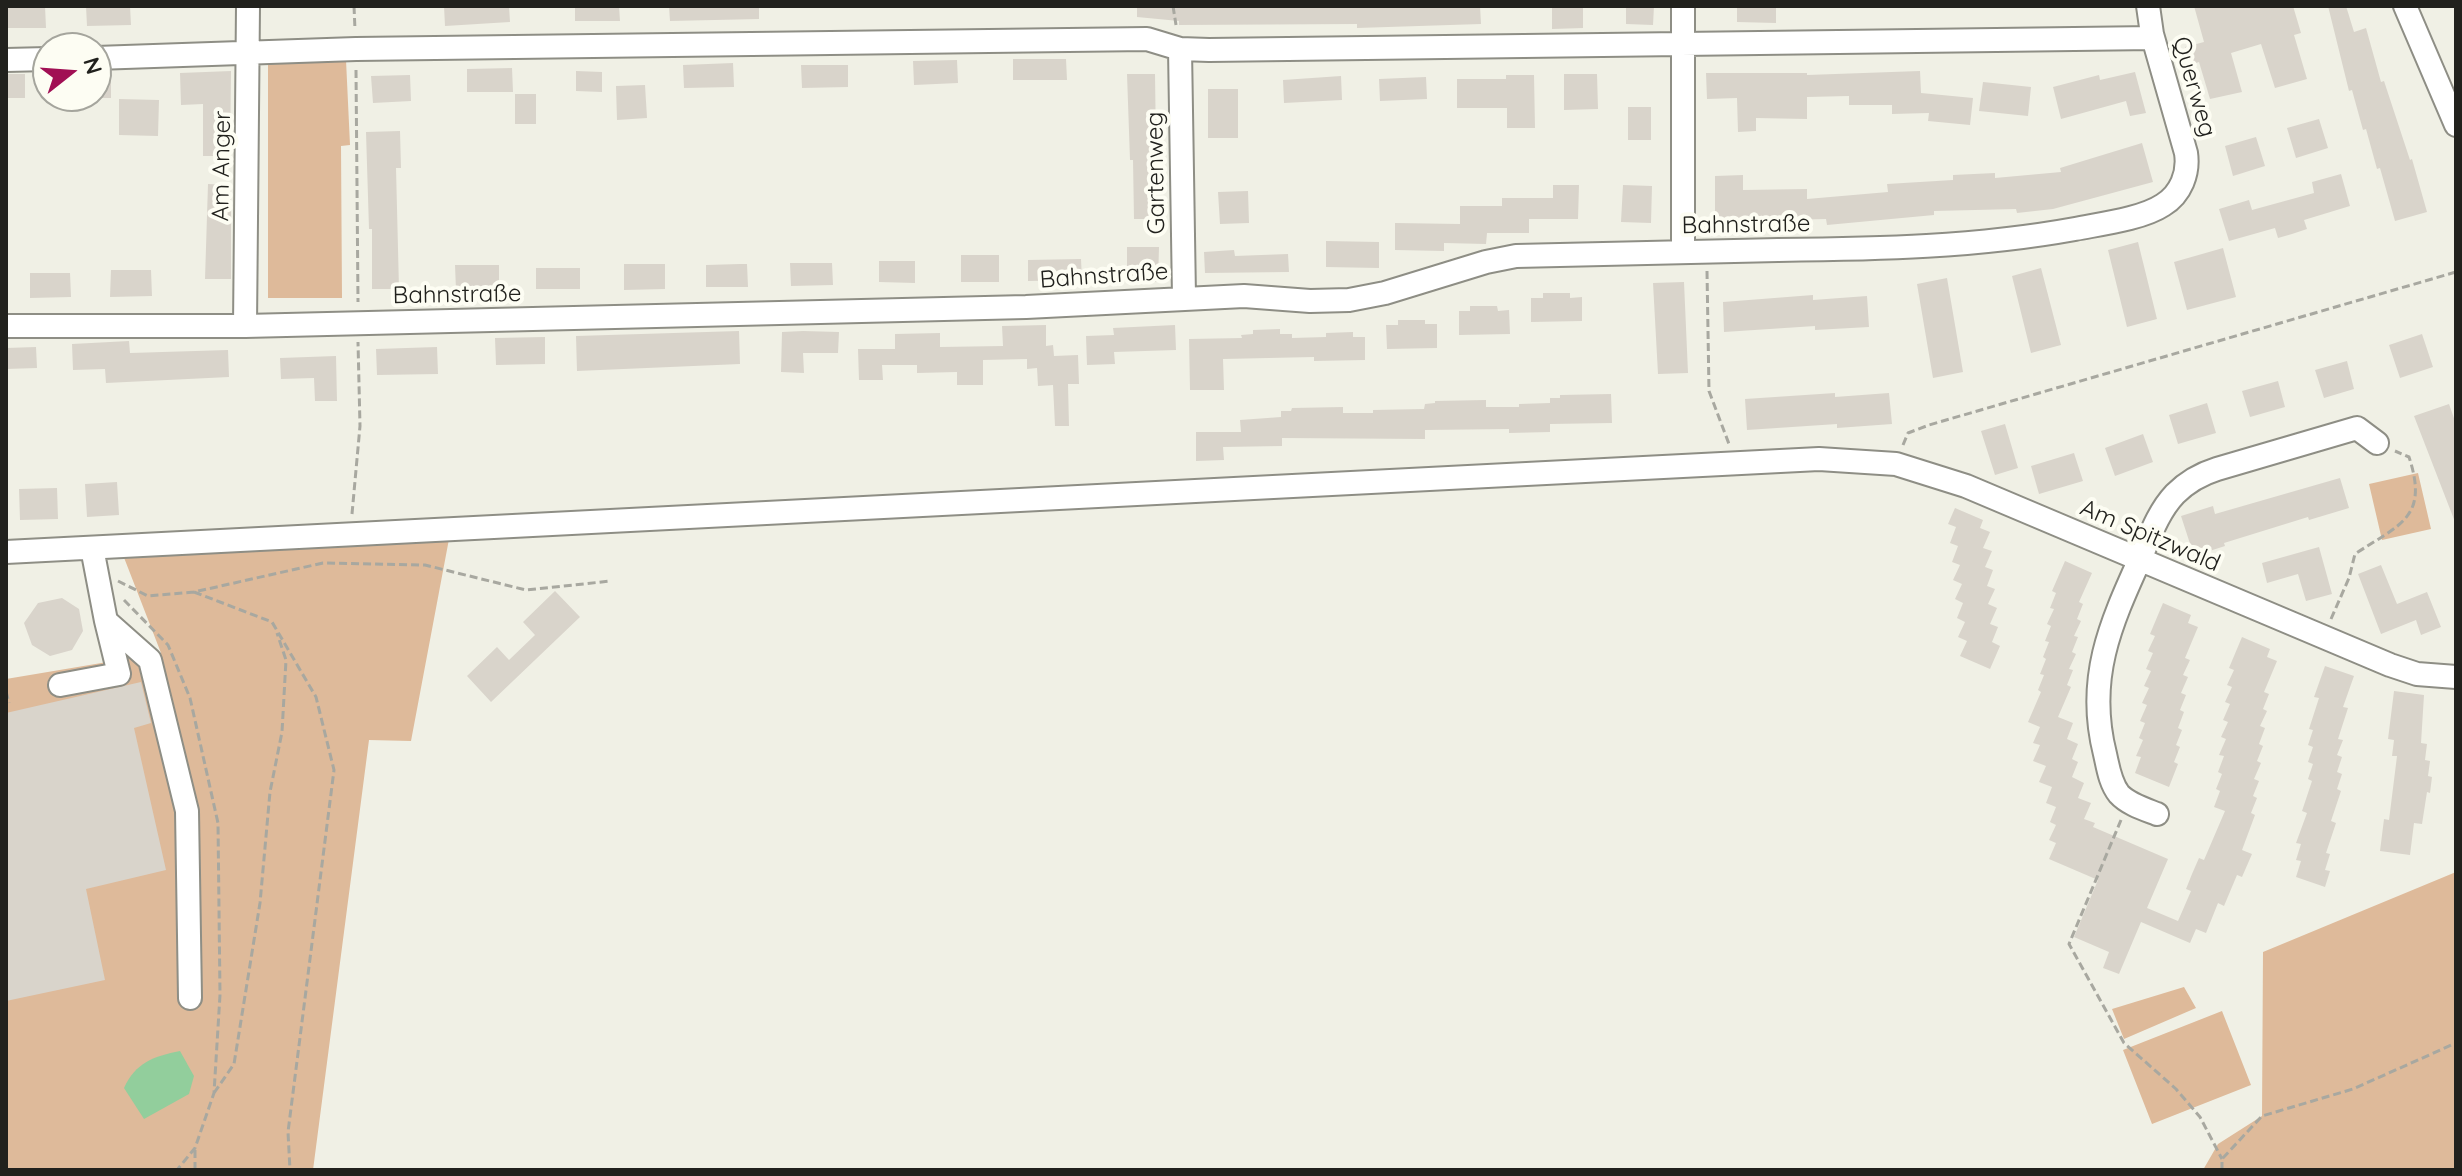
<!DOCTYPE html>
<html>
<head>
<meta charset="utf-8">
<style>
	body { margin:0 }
	#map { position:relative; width:2462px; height:1176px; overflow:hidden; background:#f0f0e5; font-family:Quicksand,sans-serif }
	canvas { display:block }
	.frame { position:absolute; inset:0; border:8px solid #21211d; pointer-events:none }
	.north { position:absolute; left:32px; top:32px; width:80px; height:80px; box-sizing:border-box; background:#fdfdf3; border:2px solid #a5a59d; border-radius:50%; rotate:73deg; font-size:22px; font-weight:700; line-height:32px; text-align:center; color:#21211d }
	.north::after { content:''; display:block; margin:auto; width:28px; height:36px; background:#a10f54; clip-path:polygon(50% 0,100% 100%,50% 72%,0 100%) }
</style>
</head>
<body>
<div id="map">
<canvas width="2462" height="1176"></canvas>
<div class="frame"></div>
<div class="north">N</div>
</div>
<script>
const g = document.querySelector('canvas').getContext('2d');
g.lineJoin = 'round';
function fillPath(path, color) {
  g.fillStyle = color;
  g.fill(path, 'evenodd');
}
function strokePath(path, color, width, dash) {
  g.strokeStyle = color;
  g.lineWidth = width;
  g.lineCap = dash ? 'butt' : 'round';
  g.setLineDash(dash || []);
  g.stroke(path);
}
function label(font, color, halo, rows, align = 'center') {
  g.font = font + ' Quicksand,sans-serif';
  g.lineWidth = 8;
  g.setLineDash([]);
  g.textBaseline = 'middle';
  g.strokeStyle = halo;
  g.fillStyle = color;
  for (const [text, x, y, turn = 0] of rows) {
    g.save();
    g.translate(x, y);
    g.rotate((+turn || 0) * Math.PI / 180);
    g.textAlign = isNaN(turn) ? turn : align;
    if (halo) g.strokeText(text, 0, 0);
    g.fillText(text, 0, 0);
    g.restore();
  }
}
fillPath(new Path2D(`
	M 346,60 L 350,145 L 341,146 L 342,298 L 268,298 L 268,63 Z
	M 2418,473 L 2431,529 L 2382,540 L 2369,484 Z
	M 449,539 L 411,741 L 369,740 L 313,1170 L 6,1170 L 6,679 L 161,653 L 123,555 Z
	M 2456,872 L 2456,1170 L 2203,1170 L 2218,1144 L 2262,1116 L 2263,952 Z
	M 2184,987 L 2196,1008 L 2124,1039 L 2112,1009 Z
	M 2222,1011 L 2251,1085 L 2152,1124 L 2123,1050 Z`), '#deba9a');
fillPath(new Path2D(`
	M 180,1051 L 194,1076 L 189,1094 L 144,1119 L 124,1088 C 135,1063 154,1056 180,1051 Z`), '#92ce9c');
fillPath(new Path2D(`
	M 6,6 L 45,6 L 46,28 L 6,28 Z
	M 86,6 L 130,6 L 131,25 L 87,26 Z
	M 444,6 L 509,6 L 510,22 L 445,26 Z
	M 575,6 L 619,6 L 620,21 L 575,21 Z
	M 669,6 L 759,6 L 759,19 L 670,21 Z
	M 1137,6 L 1480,6 L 1481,24 L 1357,28 L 1357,24 L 1179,25 L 1179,21 L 1137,17 Z
	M 1552,6 L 1583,6 L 1583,28 L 1552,29 Z
	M 1626,6 L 1654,6 L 1653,25 L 1626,24 Z
	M 1737,6 L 1776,6 L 1776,23 L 1737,22 Z
	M 2194,6 L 2293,6 L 2301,33 L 2294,35 L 2307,79 L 2275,88 L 2261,44 L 2231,53 L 2242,92 L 2210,99 L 2199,62 L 2190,65 L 2185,47 L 2204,42 Z
	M 2328,6 L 2346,6 L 2354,32 L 2366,28 L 2381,82 L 2384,81 L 2410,160 L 2412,159 L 2427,212 L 2395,221 L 2380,168 L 2377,169 L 2366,129 L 2363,130 L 2352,90 L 2349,91 Z
	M 1013,59 L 1066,59 L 1067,80 L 1013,80 Z
	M 957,60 L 958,83 L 914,85 L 913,61 Z
	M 733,63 L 734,87 L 684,88 L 683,65 Z
	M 801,65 L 848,65 L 848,87 L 802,88 Z
	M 512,68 L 513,92 L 467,92 L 467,69 Z
	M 231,71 L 230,156 L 203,156 L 203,104 L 181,105 L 180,73 Z
	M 576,71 L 602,72 L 602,92 L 576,91 Z
	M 1920,71 L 1921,93 L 1973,98 L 1970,125 L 1928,121 L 1929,113 L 1892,114 L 1892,105 L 1849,105 L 1849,96 L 1807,97 L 1807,119 L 1756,118 L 1756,131 L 1738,132 L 1737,98 L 1707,99 L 1706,73 L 1807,73 L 1807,75 Z
	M 2135,72 L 2146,113 L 2130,116 L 2126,101 L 2061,119 L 2053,87 L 2099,75 L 2100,80 Z
	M 6,74 L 25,74 L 25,98 L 6,98 Z
	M 1127,74 L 1155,74 L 1157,219 L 1134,219 L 1133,160 L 1130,160 Z
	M 1564,74 L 1597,74 L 1598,109 L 1564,110 Z
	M 410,75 L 411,101 L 373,103 L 371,76 Z
	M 1506,75 L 1534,75 L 1535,128 L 1507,128 L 1507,108 L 1457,108 L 1457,79 L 1506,79 Z
	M 96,76 L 111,76 L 111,98 L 96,98 Z
	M 1341,76 L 1342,100 L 1284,103 L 1283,80 Z
	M 1426,77 L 1427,99 L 1380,101 L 1379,79 Z
	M 1983,82 L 2031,87 L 2028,116 L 1979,111 Z
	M 645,85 L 647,118 L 617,120 L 616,86 Z
	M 1208,89 L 1238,89 L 1238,138 L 1208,138 Z
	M 515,94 L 536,94 L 536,124 L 515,124 Z
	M 119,99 L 159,100 L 158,136 L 119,135 Z
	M 1628,107 L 1651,107 L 1651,140 L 1628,140 Z
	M 2319,119 L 2328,148 L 2296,158 L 2287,128 Z
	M 400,131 L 401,168 L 396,168 L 399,289 L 372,289 L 372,229 L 369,229 L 366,132 Z
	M 2256,137 L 2265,166 L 2233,176 L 2225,146 Z
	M 2142,143 L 2153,182 L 2053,209 L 2017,213 L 2016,209 L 1934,211 L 1934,215 L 1827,225 L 1826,219 L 1743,221 L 1744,225 L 1715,225 L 1715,176 L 1743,175 L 1743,190 L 1807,189 L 1807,199 L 1888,192 L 1887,184 L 1953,180 L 1953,175 L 1995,173 L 1995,178 L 2061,172 L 2060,168 Z
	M 2341,174 L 2350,206 L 2304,220 L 2307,229 L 2292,234 L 2278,238 L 2275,228 L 2229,241 L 2219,209 L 2249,200 L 2252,210 L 2314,193 L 2312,182 Z
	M 208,184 L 231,185 L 231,279 L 205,279 Z
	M 1553,185 L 1579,185 L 1578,219 L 1529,219 L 1529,233 L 1487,233 L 1486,244 L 1444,243 L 1444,251 L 1395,250 L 1395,223 L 1460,224 L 1460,206 L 1502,206 L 1502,198 L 1553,198 Z
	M 1623,185 L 1652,186 L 1651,223 L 1621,222 Z
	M 1248,191 L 1249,223 L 1220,224 L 1218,192 Z
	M 1326,241 L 1379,242 L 1379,268 L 1326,267 Z
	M 2138,242 L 2157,319 L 2127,327 L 2108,250 Z
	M 1127,247 L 1159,247 L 1158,282 L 1127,282 Z
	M 2223,248 L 2236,297 L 2187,310 L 2174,262 Z
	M 1234,250 L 1235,256 L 1288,254 L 1289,272 L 1205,273 L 1204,252 Z
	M 961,255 L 999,255 L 999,282 L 961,282 Z
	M 1081,259 L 1082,280 L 1028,281 L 1028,260 Z
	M 879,261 L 915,261 L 915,283 L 879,282 Z
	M 790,263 L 832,263 L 833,285 L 791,286 Z
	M 624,264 L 665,264 L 665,289 L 624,290 Z
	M 740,264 L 747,264 L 748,287 L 706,287 L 706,265 Z
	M 455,265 L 499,265 L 499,290 L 456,290 Z
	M 536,268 L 580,268 L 580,289 L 536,289 Z
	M 2041,268 L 2061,345 L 2031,353 L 2012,276 Z
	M 111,270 L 151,270 L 152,296 L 110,297 Z
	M 30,273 L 70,273 L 71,297 L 30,298 Z
	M 1947,278 L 1963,372 L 1933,378 L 1917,284 Z
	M 1684,282 L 1688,373 L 1658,374 L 1653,283 Z
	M 1543,293 L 1570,293 L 1570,298 L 1582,297 L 1582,321 L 1531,322 L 1531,298 L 1543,298 Z
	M 1813,295 L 1813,300 L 1867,296 L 1869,327 L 1815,330 L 1815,326 L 1724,332 L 1723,302 Z
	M 1470,306 L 1497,306 L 1498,311 L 1509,310 L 1510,334 L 1459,335 L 1459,311 L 1470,311 Z
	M 1398,320 L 1425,320 L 1425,324 L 1437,324 L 1437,348 L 1387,349 L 1386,325 L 1398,325 Z
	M 1046,325 L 1046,346 L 1053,345 L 1054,356 L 1078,355 L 1079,384 L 1068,384 L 1069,426 L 1055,426 L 1053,385 L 1038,386 L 1037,368 L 1027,369 L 1027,359 L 983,360 L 983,385 L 957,385 L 957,372 L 917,373 L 917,365 L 882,365 L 883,380 L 859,380 L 858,349 L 895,349 L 895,334 L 940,333 L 940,347 L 1003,346 L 1002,326 Z
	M 1175,325 L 1176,350 L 1114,352 L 1115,364 L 1087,365 L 1086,336 L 1114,335 L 1113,328 Z
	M 1280,329 L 1280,334 L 1292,334 L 1292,338 L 1326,337 L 1326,333 L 1353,332 L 1353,337 L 1365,337 L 1365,360 L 1314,361 L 1314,357 L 1223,359 L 1224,390 L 1190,390 L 1189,339 L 1242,338 L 1241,335 L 1253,334 L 1253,330 Z
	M 739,331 L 740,364 L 577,371 L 576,336 Z
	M 803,331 L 839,332 L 838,353 L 803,353 L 804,373 L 781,372 L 782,332 Z
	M 2422,334 L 2433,367 L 2400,378 L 2389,345 Z
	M 545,337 L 545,364 L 496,365 L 495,338 Z
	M 129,341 L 130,353 L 228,350 L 229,377 L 106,383 L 105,369 L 73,370 L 72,344 Z
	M 36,347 L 37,368 L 6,369 L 6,348 Z
	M 437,347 L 438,374 L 377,375 L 376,349 Z
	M 336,356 L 337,401 L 315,401 L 314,378 L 281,379 L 280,358 Z
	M 2347,361 L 2354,389 L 2324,398 L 2315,370 Z
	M 2278,381 L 2285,407 L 2250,417 L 2242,391 Z
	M 1835,393 L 1835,397 L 1889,393 L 1892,424 L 1837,428 L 1837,424 L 1747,430 L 1745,399 Z
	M 1611,394 L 1612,423 L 1550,424 L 1550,432 L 1509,433 L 1509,429 L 1425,430 L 1425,439 L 1282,438 L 1282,446 L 1223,447 L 1224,460 L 1196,461 L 1196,432 L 1241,432 L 1240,420 L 1281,417 L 1281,411 L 1291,411 L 1292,408 L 1343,407 L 1343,413 L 1373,413 L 1373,410 L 1424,409 L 1425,404 L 1435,403 L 1435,401 L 1486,400 L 1486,407 L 1519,407 L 1519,404 L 1550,403 L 1550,398 L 1560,398 L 1560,395 Z
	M 2207,403 L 2216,433 L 2178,444 L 2169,415 Z
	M 2449,404 L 2456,424 L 2455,522 L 2414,416 Z
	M 2005,424 L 2018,468 L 1995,475 L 1981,431 Z
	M 2143,434 L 2153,462 L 2115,476 L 2105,448 Z
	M 2074,453 L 2083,481 L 2039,494 L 2031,466 Z
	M 2340,478 L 2349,508 L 2309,520 L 2308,517 L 2224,543 L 2225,546 L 2194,556 L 2181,516 L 2213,506 L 2215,514 Z
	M 117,482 L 119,515 L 87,517 L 85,484 Z
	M 57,488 L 58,519 L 20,520 L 19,489 Z
	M 1955,508 L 1983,520 L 1980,528 L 1990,532 L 1983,548 L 1992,551 L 1985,567 L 1993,570 L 1987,586 L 1995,589 L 1988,604 L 1997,608 L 1990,624 L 1998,627 L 1992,642 L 2000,646 L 1990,669 L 1960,656 L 1967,641 L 1958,637 L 1965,622 L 1957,618 L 1963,603 L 1955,599 L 1962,584 L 1953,580 L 1960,565 L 1952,562 L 1958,546 L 1950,543 L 1956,527 L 1948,524 Z
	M 2319,547 L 2332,594 L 2306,601 L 2298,574 L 2267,583 L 2262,563 Z
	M 2065,561 L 2092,573 L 2079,602 L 2083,604 L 2077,619 L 2081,621 L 2074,636 L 2078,637 L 2072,652 L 2076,654 L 2069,669 L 2073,670 L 2067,685 L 2071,687 L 2058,717 L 2073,723 L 2067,739 L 2078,744 L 2072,759 L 2078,762 L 2072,777 L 2084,783 L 2078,798 L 2091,803 L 2084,819 L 2095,823 L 2093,827 L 2168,859 L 2147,908 L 2178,921 L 2191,891 L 2186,889 L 2192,874 L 2199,858 L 2204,860 L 2225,811 L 2214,807 L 2220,791 L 2216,789 L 2222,774 L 2218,772 L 2224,756 L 2219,755 L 2226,739 L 2221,737 L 2228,722 L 2223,720 L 2230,704 L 2225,702 L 2232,687 L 2227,685 L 2234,670 L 2229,668 L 2242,637 L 2270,649 L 2267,657 L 2277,661 L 2264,692 L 2269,694 L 2263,709 L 2267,711 L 2260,726 L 2265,728 L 2259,744 L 2263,746 L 2257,761 L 2261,763 L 2254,779 L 2259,781 L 2253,796 L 2257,798 L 2251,813 L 2255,815 L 2242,850 L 2252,854 L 2242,877 L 2237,875 L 2224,906 L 2218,903 L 2206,933 L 2196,929 L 2190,943 L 2141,922 L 2119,974 L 2103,968 L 2109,952 L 2074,937 L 2098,880 L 2049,859 L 2056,843 L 2049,840 L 2056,825 L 2050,822 L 2056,807 L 2046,803 L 2052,787 L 2039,782 L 2046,766 L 2033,761 L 2040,745 L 2033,743 L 2040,727 L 2028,722 L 2041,692 L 2038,690 L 2044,675 L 2040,674 L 2046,659 L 2043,657 L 2049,642 L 2045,641 L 2051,626 L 2047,624 L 2054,609 L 2050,608 L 2056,593 L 2052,591 Z
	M 2381,565 L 2397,604 L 2427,592 L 2441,627 L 2421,635 L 2416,620 L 2381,634 L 2358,574 Z
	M 555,591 L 580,617 L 491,702 L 467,676 L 497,647 L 509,660 L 535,635 L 523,622 Z
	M 62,598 L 79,609 L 83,631 L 72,650 L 50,656 L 32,645 L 24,623 L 38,603 Z
	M 2163,603 L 2191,615 L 2188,623 L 2198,627 L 2185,658 L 2190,660 L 2183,675 L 2188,677 L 2181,693 L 2186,695 L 2180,710 L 2184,712 L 2178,728 L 2182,730 L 2176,745 L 2180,747 L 2174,762 L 2178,764 L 2169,787 L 2135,773 L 2141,757 L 2136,756 L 2143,740 L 2139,738 L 2145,723 L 2140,721 L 2147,705 L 2142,703 L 2149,688 L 2144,686 L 2151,671 L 2146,669 L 2153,653 L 2148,651 L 2155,636 L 2150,634 Z
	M 2325,666 L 2354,676 L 2343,707 L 2348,708 L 2338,739 L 2343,740 L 2337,755 L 2342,757 L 2337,772 L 2342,774 L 2337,789 L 2341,791 L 2331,821 L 2336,823 L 2326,853 L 2330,854 L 2325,870 L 2330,871 L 2325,887 L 2296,877 L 2301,861 L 2296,860 L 2301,844 L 2296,843 L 2307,813 L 2302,811 L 2312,781 L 2308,779 L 2313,764 L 2308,762 L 2313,747 L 2308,745 L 2313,730 L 2309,729 L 2319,698 L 2314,697 Z
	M 141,682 L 151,723 L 134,728 L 166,870 L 86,889 L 105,980 L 6,1001 L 6,713 Z
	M 2394,691 L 2424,695 L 2421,743 L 2427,744 L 2425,760 L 2430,761 L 2428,776 L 2432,777 L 2430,793 L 2427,792 L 2422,824 L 2414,823 L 2410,855 L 2380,851 L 2384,819 L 2389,820 L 2397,756 L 2392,756 L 2394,740 L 2388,739 Z`), '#d9d4cb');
const minor = new Path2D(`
	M 1683,6 L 1683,252
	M 2405,6 L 2456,125
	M 1180,49 L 1184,297
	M 96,58 L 356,49 L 1147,39 L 1180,49 L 1209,50 L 2153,38
	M 6,60 L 48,59
	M 6,326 L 245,326 L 1026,307 L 1244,296 L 1310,301 L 1349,300 L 1385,293 L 1486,262 L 1516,256 C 1603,254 1691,252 1778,250 C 1878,249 1976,247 2075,229 C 2100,224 2142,219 2163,205 C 2181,194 2189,173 2186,153 L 2152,34 L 2148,6
	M 245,326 L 248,6
	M 92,548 L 106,621 L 150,660 L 187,811 L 190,998
	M 6,552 L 1819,459 L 1896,464 L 1966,486 L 2390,665 L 2417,674 L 2456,677
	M 60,685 L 119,674 L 106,621
	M 2157,814 C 2144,809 2128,804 2119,794 C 2110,783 2108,767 2105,754 C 2086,679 2110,625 2140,559 C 2150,536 2158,512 2175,494 C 2187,482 2201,474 2217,469 L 2357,428 L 2377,443`);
strokePath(minor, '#8e8e85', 26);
strokePath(new Path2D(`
	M 354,6 L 355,30
	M 1173,6 L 1176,25
	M 356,70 L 358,302
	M 1707,271 L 1709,391 L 1729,444
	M 1903,445 L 1908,433 L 1929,425 L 2456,272
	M 352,514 L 360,426 L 358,342
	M 118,581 L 148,596 L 194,592 L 323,563 L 425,565 L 526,590 L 611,581
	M 194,592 L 272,622 L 316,697 L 334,770 L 288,1132 L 290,1170
	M 124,600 L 168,645 L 190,698 L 218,823 L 220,995 L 214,1093 L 195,1148 L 177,1170
	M 2331,619 L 2349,578 L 2355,554 C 2400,524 2429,518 2409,457 L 2395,451
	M 6,691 L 9,703
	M 2121,820 L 2069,944 L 2124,1043 L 2176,1089 L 2200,1117 L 2222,1159
	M 214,1093 L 234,1064 L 260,903 L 270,792 L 282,732 L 286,660 L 277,633
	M 195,1150 L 195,1170
	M 2222,1170 L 2222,1159 L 2262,1116 L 2353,1089 L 2456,1043`), '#a8a8a0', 3, [8, 4]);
strokePath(minor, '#fff', 22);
label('24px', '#21211d', '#fdfdf3', [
	["Querweg",2194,87,74],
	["Am Anger",222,166,-89],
	["Gartenweg",1156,173,-91],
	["Bahnstraße",1746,225,-1],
	["Bahnstraße",1104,276,-4],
	["Bahnstraße",457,295,-1],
	["Am Spitzwald",2150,536,23]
]);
</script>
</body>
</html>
